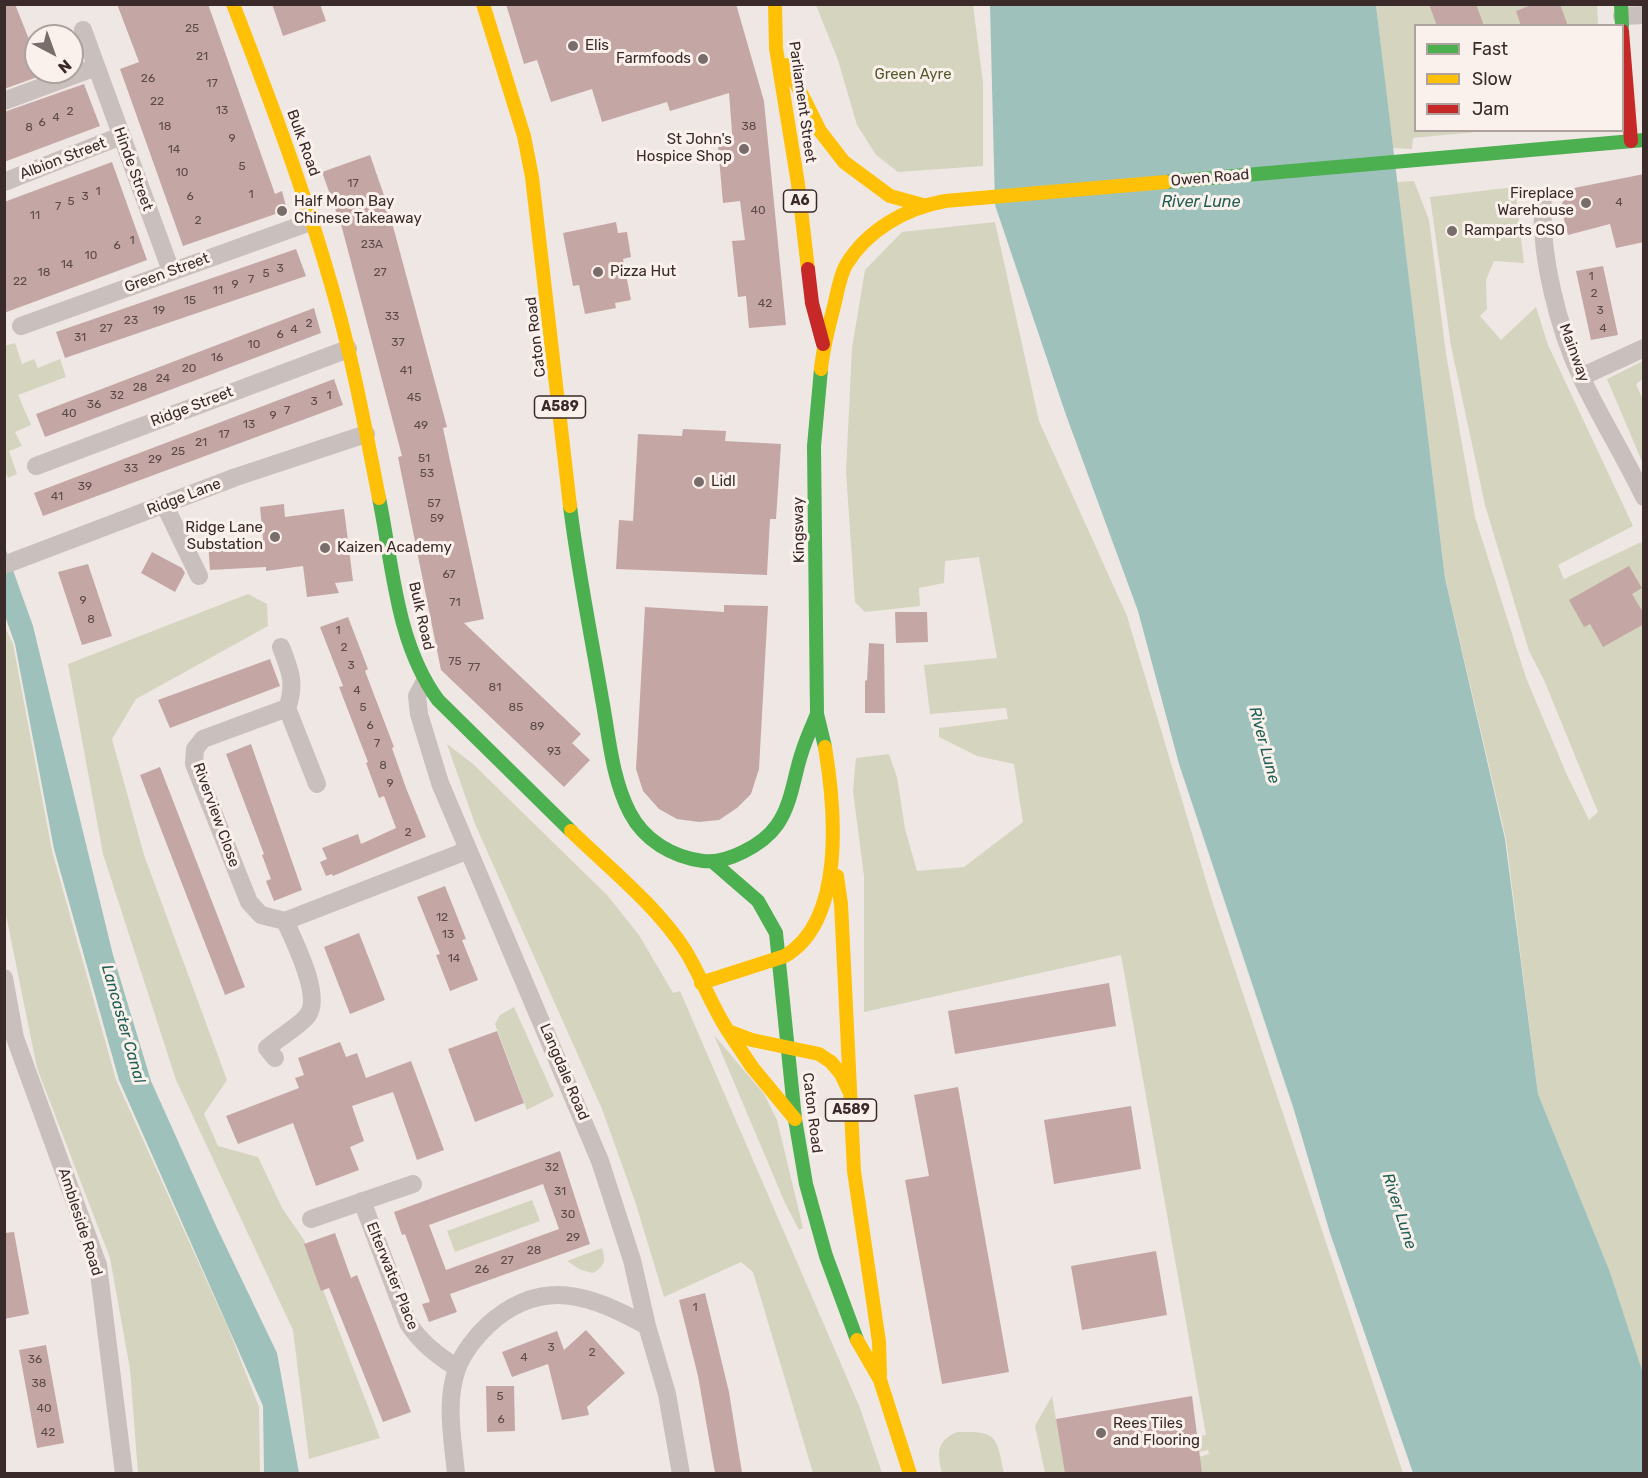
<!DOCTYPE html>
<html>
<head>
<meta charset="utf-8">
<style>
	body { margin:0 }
	#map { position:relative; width:1648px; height:1478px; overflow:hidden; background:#efe7e4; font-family:Rubik,sans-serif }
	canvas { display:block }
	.frame { position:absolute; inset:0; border:6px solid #3a2b2a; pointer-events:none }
	.legend { position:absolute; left:1414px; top:24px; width:210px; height:108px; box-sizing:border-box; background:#fbf1ec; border:2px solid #aea29e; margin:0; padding:8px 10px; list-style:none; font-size:18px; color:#3a2b2a }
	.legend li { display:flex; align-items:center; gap:12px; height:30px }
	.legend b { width:30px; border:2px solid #aea29e }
	.north { position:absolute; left:24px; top:24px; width:60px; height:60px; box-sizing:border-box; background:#fbf1ec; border:2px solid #aea29e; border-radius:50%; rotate:139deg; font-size:16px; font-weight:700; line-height:24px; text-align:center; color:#3a2b2a }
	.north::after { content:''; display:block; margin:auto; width:21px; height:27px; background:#796d6b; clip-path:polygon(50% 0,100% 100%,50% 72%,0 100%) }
</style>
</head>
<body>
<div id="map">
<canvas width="1648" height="1478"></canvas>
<div class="frame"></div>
<ul class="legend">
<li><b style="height:8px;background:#4caf50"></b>Fast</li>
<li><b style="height:8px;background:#ffc107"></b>Slow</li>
<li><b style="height:8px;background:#c62828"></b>Jam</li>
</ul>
<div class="north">N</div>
</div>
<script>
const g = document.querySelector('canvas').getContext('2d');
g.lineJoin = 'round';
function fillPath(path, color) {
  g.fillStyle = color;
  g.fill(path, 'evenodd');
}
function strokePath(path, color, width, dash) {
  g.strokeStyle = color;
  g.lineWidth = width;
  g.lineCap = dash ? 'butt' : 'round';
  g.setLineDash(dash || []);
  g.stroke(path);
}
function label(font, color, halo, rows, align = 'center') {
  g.font = font + ' Rubik,sans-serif';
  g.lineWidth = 6;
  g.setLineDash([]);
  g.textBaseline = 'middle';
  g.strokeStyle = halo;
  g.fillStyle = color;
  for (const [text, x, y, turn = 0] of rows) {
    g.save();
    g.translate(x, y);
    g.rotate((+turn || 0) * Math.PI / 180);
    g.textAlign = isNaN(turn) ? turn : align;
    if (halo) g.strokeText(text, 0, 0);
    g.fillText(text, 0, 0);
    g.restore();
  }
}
fillPath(new Path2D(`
	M 816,5 L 973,5 L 983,83 L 983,166 L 898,172 L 876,155 L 857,125 L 838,60 Z
	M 1376,5 L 1597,5 L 1598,25 L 1416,26 L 1416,130 L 1486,131 L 1413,138 L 1412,149 L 1393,148 Z
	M 1414,181 L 1429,220 L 1446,354 L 1475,517 L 1526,678 L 1567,775 L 1589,820 L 1598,812 L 1544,680 L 1529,651 L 1485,505 L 1451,346 L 1430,197 L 1515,187 L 1524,263 L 1494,261 L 1486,280 L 1487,309 L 1480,316 L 1501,340 L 1536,307 L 1548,345 L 1633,526 L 1558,565 L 1564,579 L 1641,542 L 1643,548 L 1643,1373 L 1610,1272 L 1538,1094 L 1506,839 L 1445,577 L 1397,182 Z
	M 995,222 L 1039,421 L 1127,616 L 1213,904 L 1403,1473 L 1202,1473 L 1199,1457 L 1209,1454 L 1208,1450 L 1074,1473 L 1045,1473 L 1035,1426 L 1052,1396 L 1063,1460 L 1206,1435 L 1121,955 L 864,1012 L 864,876 L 853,791 L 856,758 L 889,754 L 897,777 L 905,829 L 917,871 L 964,867 L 1023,822 L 1014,764 L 977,756 L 939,737 L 939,728 L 1008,719 L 1006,708 L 930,714 L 924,665 L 997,658 L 979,557 L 945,561 L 944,583 L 919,588 L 920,606 L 865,612 L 855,602 L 846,472 L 852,348 L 865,270 L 902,232 Z
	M 15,343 L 22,364 L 34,359 L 38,368 L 60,359 L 66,377 L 18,395 L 31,425 L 15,432 L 22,446 L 9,451 L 17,474 L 8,478 L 4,469 L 4,346 Z
	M 1643,361 L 1643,379 L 1636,384 L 1643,400 L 1643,464 L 1607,379 Z
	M 248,594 L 267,604 L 268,626 L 136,699 L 112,739 L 144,855 L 227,1080 L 204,1114 L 218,1146 L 258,1157 L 282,1208 L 304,1240 L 380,1438 L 309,1459 L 293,1330 L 176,1080 L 103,854 L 68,664 Z
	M 4,625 L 13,644 L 52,851 L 116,1080 L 228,1328 L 259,1407 L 260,1473 L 138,1473 L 130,1369 L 110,1258 L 37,1068 L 5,910 Z
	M 447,744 L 473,764 L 607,895 L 639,935 L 673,993 L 680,991 L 860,1408 L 882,1473 L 813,1473 L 753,1272 L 741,1262 L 664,1297 L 635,1201 L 602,1109 L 475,824 Z
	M 514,1007 L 554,1096 L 527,1110 L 495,1024 L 500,1015 Z
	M 714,1035 L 764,1094 L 777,1120 L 803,1228 L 799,1230 L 785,1203 Z
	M 532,1200 L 540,1221 L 455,1252 L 447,1231 Z
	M 602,1248 C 606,1261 605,1266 593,1273 L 581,1270 L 567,1261 Z
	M 957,1432 C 998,1431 996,1436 1004,1473 L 942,1473 C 937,1453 936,1441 957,1432 Z`), '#d5d4be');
fillPath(new Path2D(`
	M 990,5 L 1376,5 L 1445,578 L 1505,839 L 1538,1094 L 1610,1272 L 1643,1373 L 1643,1473 L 1413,1473 L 1330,1233 L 1294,1110 L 1179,764 L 1138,611 L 1066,415 L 995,205 Z
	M 4,545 L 33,626 L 113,955 L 151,1081 L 217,1228 L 277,1353 L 299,1473 L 264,1473 L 263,1406 L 119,1080 L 54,849 L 15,644 L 5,616 Z`), '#9ec2bb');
fillPath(new Path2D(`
	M 4,4 L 15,4 L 36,57 L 36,72 L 43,75 L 4,89 Z
	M 117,4 L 208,4 L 275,194 L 282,191 L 287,210 L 183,246 L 120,69 L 139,62 Z
	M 272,4 L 320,4 L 326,21 L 283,36 Z
	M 506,4 L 736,4 L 764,101 L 786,325 L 749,328 L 746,296 L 738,297 L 732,241 L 745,240 L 740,201 L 723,203 L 718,146 L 733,145 L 729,93 L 670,111 L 667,102 L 602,122 L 592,89 L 551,102 L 537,60 L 524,64 Z
	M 1429,4 L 1476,4 L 1484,26 L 1437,26 Z
	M 1534,4 L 1560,4 L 1568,26 L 1521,26 L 1516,11 Z
	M 84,84 L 100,126 L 4,162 L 4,112 Z
	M 370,155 L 387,204 L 447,427 L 443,428 L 484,619 L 464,623 L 581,734 L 572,743 L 590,760 L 564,787 L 441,670 L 398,457 L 402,456 L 342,228 L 322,172 Z
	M 112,162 L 147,260 L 4,313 L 4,202 Z
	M 1644,174 L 1644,242 L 1616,248 L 1610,224 L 1568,235 L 1561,207 L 1564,198 L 1574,188 Z
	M 616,222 L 618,233 L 627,232 L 631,257 L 623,259 L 631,300 L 615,303 L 616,308 L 585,314 L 579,285 L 573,286 L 563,233 Z
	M 296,249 L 306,276 L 65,358 L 56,332 Z
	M 1603,266 L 1618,335 L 1591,340 L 1576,271 Z
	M 314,308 L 321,333 L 45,437 L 36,414 Z
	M 334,379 L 343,405 L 43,516 L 34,493 Z
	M 683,429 L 726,431 L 725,441 L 781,444 L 776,519 L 770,519 L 767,575 L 616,569 L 619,520 L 633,521 L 638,434 L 682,436 Z
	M 284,504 L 285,517 L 344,509 L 353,581 L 335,583 L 339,593 L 307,597 L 303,566 L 266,571 L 266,567 L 210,570 L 208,542 L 263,539 L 260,507 Z
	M 152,552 L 182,568 L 185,573 L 175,592 L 141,573 Z
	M 88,564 L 112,636 L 82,645 L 58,572 Z
	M 1629,566 L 1642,588 L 1632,594 L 1644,614 L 1644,624 L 1603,647 L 1590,624 L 1584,627 L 1569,600 Z
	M 724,605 L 768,606 L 759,769 L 751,794 L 737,808 L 719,820 L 699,822 L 677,819 L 659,809 L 643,791 L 636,769 L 645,607 L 724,612 Z
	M 895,612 L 927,612 L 928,642 L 896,643 Z
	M 348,617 L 368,669 L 365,671 L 394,747 L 392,748 L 406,788 L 426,837 L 333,876 L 332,874 L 326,876 L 320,862 L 327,859 L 322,848 L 358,834 L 361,844 L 396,828 L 384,796 L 379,798 L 366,763 L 368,762 L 339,687 L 343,686 L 320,627 Z
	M 869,643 L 884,644 L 885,713 L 865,713 L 865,681 L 867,680 Z
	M 270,659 L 280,686 L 170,728 L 158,700 Z
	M 251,744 L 302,890 L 274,901 L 266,881 L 271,879 L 262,855 L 264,854 L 226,754 Z
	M 160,767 L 245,987 L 225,995 L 140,775 Z
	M 445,886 L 466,939 L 462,940 L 478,980 L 450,991 L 436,955 L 440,954 L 417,897 Z
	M 359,933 L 385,1000 L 350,1014 L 324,947 Z
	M 1109,983 L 1116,1026 L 955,1054 L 948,1011 Z
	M 497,1031 L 524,1103 L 475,1122 L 448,1049 Z
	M 340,1042 L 346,1057 L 357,1053 L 366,1078 L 411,1061 L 444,1150 L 417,1160 L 393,1092 L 352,1106 L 364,1141 L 350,1147 L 359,1170 L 316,1186 L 293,1123 L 238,1144 L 226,1116 L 299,1088 L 295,1078 L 304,1075 L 298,1058 Z
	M 958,1087 L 1009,1372 L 942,1384 L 905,1180 L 929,1176 L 914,1095 Z
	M 1131,1106 L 1141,1169 L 1054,1184 L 1044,1120 Z
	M 560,1151 L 590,1244 L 450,1294 L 457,1312 L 429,1322 L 422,1304 L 430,1302 L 405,1234 L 402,1235 L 394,1212 ZM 543,1184 L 559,1229 L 446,1270 L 429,1225 Z
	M 14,1232 L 29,1314 L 4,1319 L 4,1233 Z
	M 335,1233 L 351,1278 L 357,1275 L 411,1412 L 383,1422 L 329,1288 L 321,1291 L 304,1244 Z
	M 1156,1251 L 1167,1315 L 1082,1330 L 1071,1266 Z
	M 705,1293 L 729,1392 L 742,1473 L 715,1473 L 698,1376 L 679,1300 Z
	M 586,1330 L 625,1373 L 587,1407 L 589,1415 L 562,1420 L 548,1364 L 512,1377 L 502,1352 L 557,1331 L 564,1350 Z
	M 46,1345 L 64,1443 L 37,1448 L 19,1350 Z
	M 486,1386 L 514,1386 L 515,1431 L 487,1432 Z
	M 1192,1396 L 1202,1473 L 1065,1473 L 1056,1419 Z`), '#c4a7a5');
strokePath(new Path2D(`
	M 1622,16 L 1644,15
	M 83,30 L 171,271
	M 4,101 L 96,67
	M 4,182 L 121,136
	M 1543,197 C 1539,253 1558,328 1582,379 C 1601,419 1625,457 1644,497
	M 21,326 L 313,221
	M 1581,377 L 1644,348
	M 36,466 L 348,349
	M 164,504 L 199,576
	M 4,565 L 236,477 L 366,434
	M 281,647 C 290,670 296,684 287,708 L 317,784
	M 424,683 L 417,696 L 419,714 L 440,783 L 600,1161 L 632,1260 L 647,1326 L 667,1394 L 681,1474
	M 287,708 L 203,739 L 195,749 L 194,764 L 249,902 L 261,915 L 285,921 L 466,851
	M 4,978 L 15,1038 L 98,1265 L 124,1474
	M 275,1058 L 267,1048 C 277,1039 301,1025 308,1015 C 322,995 294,941 285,921
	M 362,1201 L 408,1323 C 421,1343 437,1355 457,1368
	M 311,1219 L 413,1184
	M 456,1474 C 453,1440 445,1402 457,1369 C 462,1354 476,1336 488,1325 C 542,1276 591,1295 647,1326`), '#c9bfbc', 18);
strokePath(new Path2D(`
	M 1621,4 L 1622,26
	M 1166,182 L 1644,140
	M 821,369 L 814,446 L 817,714 L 825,747
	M 379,498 C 393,566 396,643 438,700 L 571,831
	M 570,506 C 578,571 591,635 602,699 C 609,736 612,779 630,813 C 644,840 672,857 703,861 C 727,864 763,845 777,825 C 792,804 794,775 802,752 C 806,739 812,726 817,714
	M 713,862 L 758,901 L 776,933 L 795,1119 L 806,1184 L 826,1256 L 857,1340`), '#4caf50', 14);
strokePath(new Path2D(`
	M 233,4 C 271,102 308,200 336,302 C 354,366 366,432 379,498
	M 483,4 L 524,136 L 532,177 L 570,506
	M 775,4 L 776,48 L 798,184 L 808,269
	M 787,65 L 820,131 L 844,162 L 890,196 L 923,205
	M 821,369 C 823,348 828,330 833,310 C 837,296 839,277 846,265 C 867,230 906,208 945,201 L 1166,182
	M 571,831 C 609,868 656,905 685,950 C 701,976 711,1005 728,1031
	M 837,876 L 841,904 L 854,1171 L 879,1342 L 880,1376
	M 701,983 L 785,956 C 846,920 835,807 825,747
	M 728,1031 L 752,1040 L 819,1054 L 831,1062 L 841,1074 L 850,1093
	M 728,1031 L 752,1067 L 795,1119
	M 857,1340 L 880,1380 L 910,1474`), '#ffc107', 14);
strokePath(new Path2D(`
	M 1622,31 L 1631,141
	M 808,269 L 812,303 L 823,344`), '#c62828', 14);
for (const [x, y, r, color] of [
	[573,46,6,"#796d6b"],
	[703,59,6,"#796d6b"],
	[744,149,6,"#796d6b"],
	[1586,203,6,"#796d6b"],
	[282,211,6,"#796d6b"],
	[1452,231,6,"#796d6b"],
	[598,272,6,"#796d6b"],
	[699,482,6,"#796d6b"],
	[275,537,6,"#796d6b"],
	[325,548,6,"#796d6b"],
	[1101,1433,6,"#796d6b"]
]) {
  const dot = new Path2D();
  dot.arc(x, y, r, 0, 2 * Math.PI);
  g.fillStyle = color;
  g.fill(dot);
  strokePath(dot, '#fbf1ec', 2);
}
label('12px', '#5c4a49', null, [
	["25",192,29],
	["21",202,57],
	["26",148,79],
	["17",212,84],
	["22",157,102],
	["13",222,111],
	["2",70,112],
	["4",56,118],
	["6",42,123],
	["18",165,127],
	["38",749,127],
	["8",29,128],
	["9",232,139],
	["14",174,150],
	["5",242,167],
	["10",182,173],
	["17",353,184],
	["1",98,192],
	["1",251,195],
	["3",85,197],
	["6",190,197],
	["5",71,202],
	["4",1619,203],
	["7",58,207],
	["40",758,211],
	["11",35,216],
	["2",198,221],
	["1",132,241],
	["23A",372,245],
	["6",117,246],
	["10",91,256],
	["14",67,265],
	["3",280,269],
	["18",44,273],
	["27",380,273],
	["5",266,274],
	["1",1591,277],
	["7",251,280],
	["22",20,282],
	["9",235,285],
	["11",218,291],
	["2",1594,294],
	["15",190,301],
	["42",765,304],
	["19",159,311],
	["3",1600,311],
	["33",392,317],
	["23",131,321],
	["2",309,324],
	["27",106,329],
	["4",1603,329],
	["4",294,330],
	["6",280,335],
	["31",80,338],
	["37",398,343],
	["10",254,345],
	["16",217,358],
	["20",189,369],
	["41",406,371],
	["24",163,379],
	["28",140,388],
	["32",117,396],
	["1",329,396],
	["45",414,398],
	["3",314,402],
	["36",94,405],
	["7",287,411],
	["40",69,414],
	["9",273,416],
	["13",249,425],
	["49",421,426],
	["17",224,435],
	["21",201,443],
	["25",178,452],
	["51",424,459],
	["29",155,460],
	["33",131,469],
	["53",427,474],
	["39",85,487],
	["41",57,497],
	["57",434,504],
	["59",437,519],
	["67",449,575],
	["9",83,601],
	["71",455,603],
	["8",91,620],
	["1",338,631],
	["2",344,648],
	["75",455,662],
	["3",351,666],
	["77",474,668],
	["81",495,688],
	["4",357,691],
	["5",363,708],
	["85",516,708],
	["6",370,726],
	["89",537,727],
	["7",377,744],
	["93",554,752],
	["8",383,766],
	["9",390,784],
	["2",408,833],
	["12",442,918],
	["13",448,935],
	["14",454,959],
	["32",552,1168],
	["31",560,1192],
	["30",568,1215],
	["29",573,1238],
	["28",534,1251],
	["27",507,1261],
	["26",482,1270],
	["1",695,1308],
	["3",551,1348],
	["2",592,1353],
	["4",524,1358],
	["36",35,1360],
	["38",39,1384],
	["5",500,1397],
	["40",44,1409],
	["6",501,1420],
	["42",48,1433]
]);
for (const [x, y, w] of [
	[800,201,33],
	[560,407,51],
	[851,1110,51]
]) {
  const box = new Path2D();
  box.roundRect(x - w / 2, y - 11, w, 22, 4.5);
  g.fillStyle = '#fbf1ec';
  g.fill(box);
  strokePath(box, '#3a2b2a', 1.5);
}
label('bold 14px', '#3a2b2a', null, [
	["A6",800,201],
	["A589",560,407],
	["A589",851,1110]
]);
label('15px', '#3a2b2a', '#fbf1ec', [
	["Elis",585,46],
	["Farmfoods",691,59,"right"],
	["St John's",732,140,"right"],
	["Hospice Shop",732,157,"right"],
	["Fireplace",1574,194,"right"],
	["Warehouse",1574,211,"right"],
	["Half Moon Bay",294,202],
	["Chinese Takeaway",294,219],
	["Ramparts CSO",1464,231],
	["Pizza Hut",610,272],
	["Lidl",711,482],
	["Ridge Lane",263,528,"right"],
	["Substation",263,545,"right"],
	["Kaizen Academy",337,548],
	["Rees Tiles",1113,1424],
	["and Flooring",1113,1441]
], 'left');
label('15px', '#525a2c', '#fbf1ec', [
	["Green Ayre",913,75]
]);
label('15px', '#3a2b2a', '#fbf1ec', [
	["Parliament Street",802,102,82],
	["Bulk Road",303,143,70],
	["Albion Street",63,159,-21],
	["Hinde Street",133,169,70],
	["Owen Road",1210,178,-5],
	["Green Street",167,273,-20],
	["Caton Road",536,337,-97],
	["Mainway",1574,353,70],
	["Ridge Street",192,407,-21],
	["Ridge Lane",184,497,-21],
	["Kingsway",799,530,-91],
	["Bulk Road",421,616,77],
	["Riverview Close",216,815,70],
	["Langdale Road",564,1072,67],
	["Caton Road",812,1113,83],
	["Ambleside Road",80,1222,72],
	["Elterwater Place",392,1276,68]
]);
label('italic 16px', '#1d5e55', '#fbf1ec', [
	["River Lune",1201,202],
	["River Lune",1264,745,75],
	["Lancaster Canal",123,1024,74],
	["River Lune",1399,1211,72]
]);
</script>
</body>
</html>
